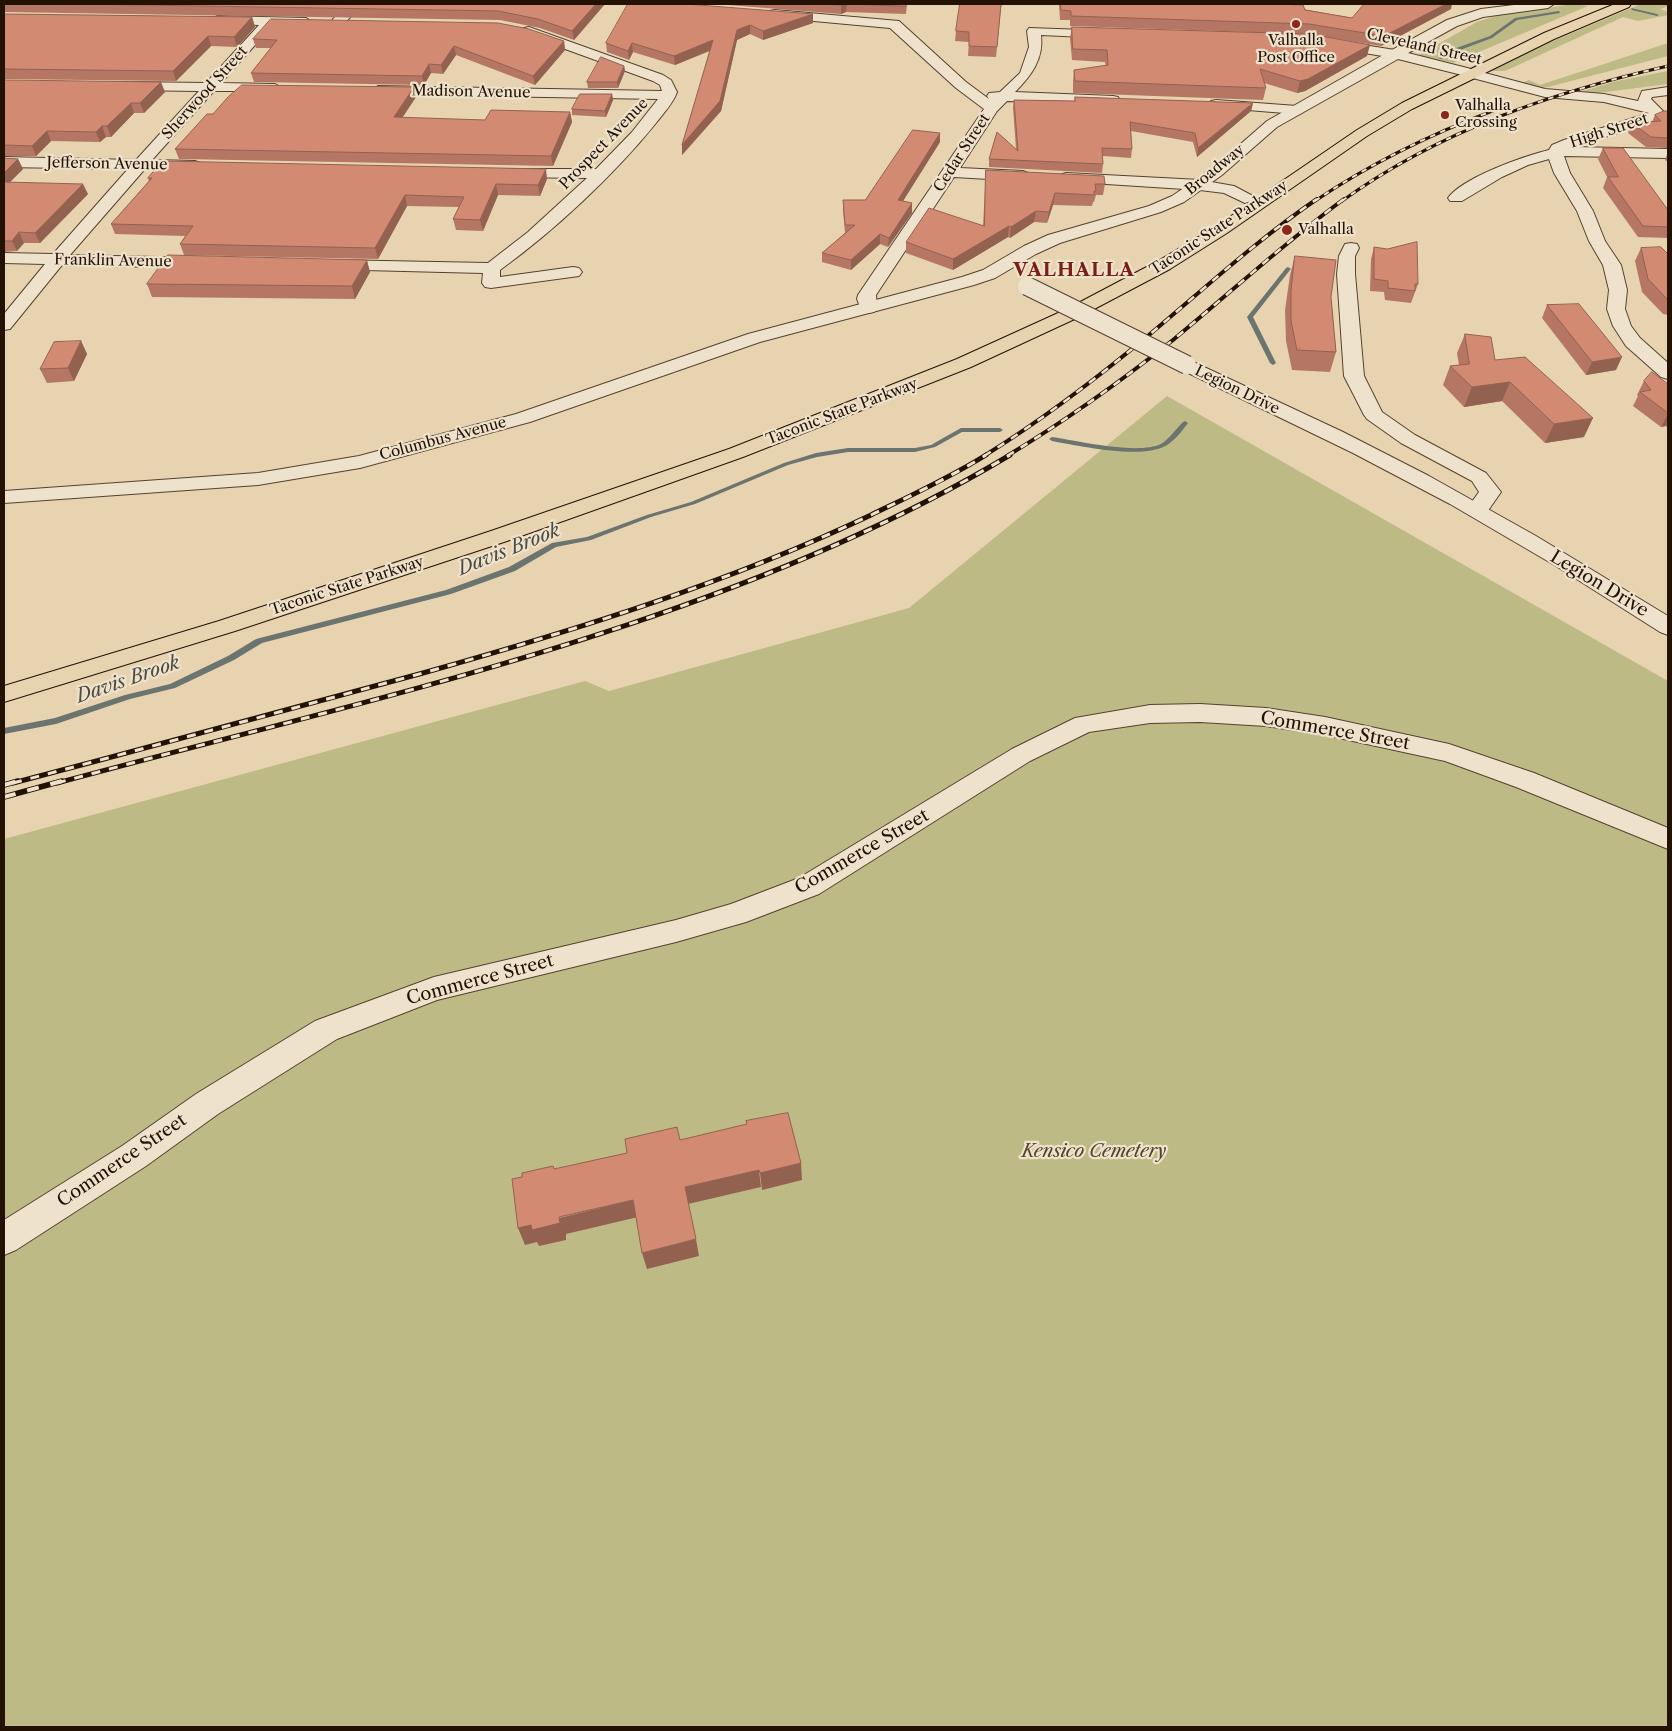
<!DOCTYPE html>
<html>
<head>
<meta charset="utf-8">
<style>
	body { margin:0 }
	#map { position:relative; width:1672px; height:1731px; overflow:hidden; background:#e7d3b0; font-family:"Libre Caslon Text",serif }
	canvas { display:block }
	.frame { position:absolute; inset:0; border:5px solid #231204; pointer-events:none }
</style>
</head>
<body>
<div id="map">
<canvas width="1672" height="1731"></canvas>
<div class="frame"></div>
</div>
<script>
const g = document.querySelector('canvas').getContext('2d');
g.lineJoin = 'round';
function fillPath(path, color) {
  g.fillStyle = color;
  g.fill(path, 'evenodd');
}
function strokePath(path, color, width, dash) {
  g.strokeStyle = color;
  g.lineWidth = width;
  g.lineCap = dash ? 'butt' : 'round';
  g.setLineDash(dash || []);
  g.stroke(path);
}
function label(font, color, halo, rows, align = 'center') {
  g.font = font + ' "Libre Caslon Text",serif';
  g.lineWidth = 4.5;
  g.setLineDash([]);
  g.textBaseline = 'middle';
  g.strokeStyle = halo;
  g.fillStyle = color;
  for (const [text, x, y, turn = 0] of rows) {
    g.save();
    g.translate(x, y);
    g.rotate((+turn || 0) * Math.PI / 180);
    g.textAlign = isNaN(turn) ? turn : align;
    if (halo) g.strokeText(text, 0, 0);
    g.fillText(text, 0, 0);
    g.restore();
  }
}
fillPath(new Path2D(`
	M 1574,4 L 1588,6 L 1453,63 L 1417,56 L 1477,22 L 1499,15 Z
	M 1641,4 L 1668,4 L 1668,6 L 1660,9 L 1668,12 L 1668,15 L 1638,21 L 1623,17 L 1505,71 L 1493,71 L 1491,67 Z
	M 1668,43 L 1668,56 L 1540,89 L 1520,84 L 1529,80 L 1540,85 Z
	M 1668,71 L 1668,84 L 1598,93 L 1573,94 L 1617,81 Z
	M 1167,396 L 1668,681 L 1668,1727 L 4,1727 L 4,839 L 585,681 L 609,691 L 909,608 Z`), '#beba86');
fillPath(new Path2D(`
	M 1631,8 L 1657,14 L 1659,15 L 1657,16 L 1632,10 Z
	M 1559,11 L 1560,13 L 1517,20 L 1492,38 L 1452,53 L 1442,59 L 1438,58 L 1448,51 L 1490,36 L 1515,18 Z
	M 1288,267 L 1291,269 L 1290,270 L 1253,317 L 1276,363 L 1273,365 L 1270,363 L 1247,317 L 1286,268 Z
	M 1185,421 L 1188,423 C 1182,431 1175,440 1167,445 C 1143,460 1079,446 1052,441 L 1049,439 L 1052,437 C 1078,441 1138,455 1161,444 C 1169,439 1176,429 1183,422 Z
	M 961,428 L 1000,428 L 1003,430 L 1000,432 L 962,432 L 935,447 L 915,452 L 848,452 L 817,457 L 788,465 L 695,504 L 651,517 L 591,540 L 556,547 L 515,571 L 451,594 L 262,643 L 234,660 L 175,688 L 130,699 L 56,724 L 4,734 L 4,728 L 55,718 L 125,695 L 170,684 L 228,656 L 256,639 L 446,590 L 509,567 L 552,543 L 587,537 L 647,515 L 691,502 L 784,463 L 816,453 L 848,448 L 915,448 L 931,445 Z`), '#6b746f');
const minor = new Path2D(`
	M 349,4 L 362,4 L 343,25 L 333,25 L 332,22 L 333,19 Z
	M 775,10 L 899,21 L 966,82 L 989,99 L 987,96 L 989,93 L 1000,92 L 1020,73 L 1029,47 L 1027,31 L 1029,28 L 1112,31 L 1114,34 L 1107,38 L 1041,35 C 1044,59 1031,76 1015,92 L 1113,96 L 1118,97 L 1120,100 L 1118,103 L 1113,104 L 1007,101 L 997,111 L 960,168 L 1023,171 L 1028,173 L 1031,176 L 1028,179 L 1023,181 L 954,177 L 876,295 L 877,308 L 874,312 L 868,313 L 862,312 L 857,299 L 858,295 L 984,109 L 956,88 L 890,28 L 770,17 L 769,14 L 770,11 Z
	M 217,16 L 306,18 L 312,22 L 306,26 L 273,25 L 221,83 L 275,84 L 282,88 L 280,91 L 214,91 L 152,160 L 195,161 L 200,163 L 203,166 L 200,169 L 144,170 L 70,255 L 201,258 L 207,259 L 210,263 L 207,267 L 201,268 L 62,265 L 10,329 L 4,330 L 4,314 L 45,264 L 4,263 L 4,253 L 53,254 L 128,169 L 4,167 L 4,157 L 136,160 L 199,91 L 125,90 L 118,86 L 125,82 L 206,83 L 259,25 L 212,23 L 211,20 Z
	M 529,27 L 663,75 L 671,80 L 677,92 C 674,102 663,114 656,123 C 615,174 554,231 500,270 L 500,277 L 573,267 L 579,268 L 582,272 L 579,276 L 491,288 L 485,287 L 482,283 L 483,273 L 325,269 L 322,265 L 325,261 L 331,260 L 488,263 L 528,232 L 587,178 L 508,177 L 503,175 L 500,172 L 503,169 L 596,169 L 632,132 L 658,99 L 378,94 L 371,90 L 378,86 L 662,91 L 660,85 L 653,81 L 524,34 L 522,31 L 524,28 Z
	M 1332,40 L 1395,50 L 1402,54 L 1395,58 L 1327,47 L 1325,44 Z
	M 1470,69 L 1545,89 L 1604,94 L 1638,101 L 1642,91 L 1668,87 L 1668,95 L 1652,97 L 1651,99 L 1664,112 L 1662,117 L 1656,121 L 1573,147 L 1668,149 L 1668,158 L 1564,156 L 1570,173 L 1593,211 L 1605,241 L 1621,265 L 1627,290 L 1625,309 L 1631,326 L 1640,338 L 1668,363 L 1668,379 L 1661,377 L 1626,346 L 1613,326 L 1607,309 L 1609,290 L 1603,265 L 1589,241 L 1577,211 L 1554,173 L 1549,159 L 1528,165 L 1502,177 L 1462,201 L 1450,201 L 1448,198 C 1462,178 1524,156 1549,150 L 1552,145 L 1564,140 L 1649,113 L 1604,102 L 1545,97 L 1465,76 L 1463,73 Z
	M 1216,100 L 1297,106 L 1302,107 L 1304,110 L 1302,113 L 1297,114 L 1211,107 L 1209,104 L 1211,101 Z
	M 1066,173 L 1200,180 L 1234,186 L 1251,195 L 1253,198 L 1251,201 L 1245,203 L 1224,193 L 1200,190 L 1060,181 L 1058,178 L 1060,175 Z
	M 1351,243 L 1357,244 L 1359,248 L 1355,256 L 1355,274 L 1364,376 L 1382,412 L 1415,435 L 1486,473 L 1501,492 L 1485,515 L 1477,516 L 1469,515 L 1466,510 L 1479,492 L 1472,481 L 1401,443 L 1367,419 L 1364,415 L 1344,376 L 1337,274 L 1339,256 L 1345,244 Z`);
const tertiary = new Path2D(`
	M 1522,4 L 1554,4 L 1548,8 L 1483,17 L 1457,26 L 1408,53 L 1475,70 L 1477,73 L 1475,76 L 1470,77 L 1398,59 L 1277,127 L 1222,175 L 1184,202 L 1161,212 L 1060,243 L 1036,254 L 995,278 L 974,285 L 760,342 L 530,422 L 360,468 L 258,485 L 4,503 L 4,491 L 258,473 L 359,456 L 516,414 L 748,334 L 962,277 L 983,270 L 1024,246 L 1048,235 L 1149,206 L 1172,196 L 1212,169 L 1267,121 L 1390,51 L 1447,20 L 1481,9 Z
	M 1187,359 L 1343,432 L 1429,476 L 1536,536 L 1668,616 L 1668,635 L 1660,632 L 1556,566 L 1450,504 L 1353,453 L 1180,369 L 1178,365 L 1180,361 Z
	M 1200,704 L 1266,708 L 1325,717 L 1449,744 L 1534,773 L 1668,828 L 1668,849 L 1516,787 L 1445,761 L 1325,735 L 1266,726 L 1200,722 L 1150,723 L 1089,732 L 1030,761 L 819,894 L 746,922 L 676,942 L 437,1000 L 337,1039 L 218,1114 L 146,1166 L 16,1250 L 4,1255 L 4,1220 L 122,1146 L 196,1094 L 315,1021 L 434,977 L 676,920 L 731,904 L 799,878 L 1012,749 L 1075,718 L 1150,705 Z`);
const trunk = new Path2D(`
	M 1615,4 L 1631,4 L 1629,7 L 1554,39 L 1412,109 L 1367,136 L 1227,233 L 1170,269 L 1079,317 L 971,367 L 743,457 L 507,541 L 235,631 L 4,702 L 4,686 L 219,621 L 491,531 L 729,449 L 957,359 L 1067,309 L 1158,261 L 1215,227 L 1357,130 L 1402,103 L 1544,33 Z`);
strokePath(minor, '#54422f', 2);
strokePath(tertiary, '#54422f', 2);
strokePath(trunk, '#231204', 2);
fillPath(minor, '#efe2cc');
fillPath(tertiary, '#efe2cc');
fillPath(trunk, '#e7d3b0');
const railFar3 = new Path2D(`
	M 1315,201 C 1371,163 1431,134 1495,110
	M 1342,201 C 1439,131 1553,92 1668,66`);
const railFar2 = new Path2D(`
	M 984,456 C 1042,420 1096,379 1149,335 C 1204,289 1257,240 1317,199
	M 1007,456 C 1065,421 1120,382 1173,340 C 1230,293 1284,243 1344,199`);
const railFar1 = new Path2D(`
	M 13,783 C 150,747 287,710 423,673 C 576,630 728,583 871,515 C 910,496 949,478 986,455
	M 57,783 C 375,697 725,626 1010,455`);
const rail = new Path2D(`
	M 4,785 L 18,781
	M 4,797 L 62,781`);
strokePath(railFar3, '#231204', 3);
strokePath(railFar2, '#231204', 4);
strokePath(railFar1, '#231204', 5);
strokePath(rail, '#231204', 5.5);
strokePath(railFar3, '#efe2cc', 2, [5.5]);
strokePath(railFar2, '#efe2cc', 2.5, [8]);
strokePath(railFar1, '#efe2cc', 3, [9]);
strokePath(rail, '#efe2cc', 4, [12]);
const tertiaryBridge = new Path2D(`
	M 1027,286 L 1187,365`);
strokePath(tertiaryBridge, '#54422f', 20, []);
strokePath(tertiaryBridge, '#efe2cc', 18);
fillPath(new Path2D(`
	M 4,4 L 605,4 L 574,40 L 540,28 L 500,20 L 4,12 Z
	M 715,4 L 907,4 L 906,14 L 846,12 L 841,14 Z
	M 960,4 L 1002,4 L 1001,8 L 996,57 L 968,56 L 969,42 L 955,41 L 956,31 Z
	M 1059,4 L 1275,4 L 1352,18 L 1451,9 L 1381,46 L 1319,36 L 1367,56 L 1305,91 L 1297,93 L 1264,83 L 1266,88 L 1263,100 L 1073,93 L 1073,82 L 1074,70 L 1106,66 L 1105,62 L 1072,60 L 1070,38 L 1072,27 L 1309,34 L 1070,26 L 1070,20 L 1060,20 Z
	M 4,14 L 252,17 L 255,27 L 237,47 L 211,46 L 176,81 L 4,79 Z
	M 813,14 L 813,23 L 763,40 L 750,34 L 737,40 L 721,111 L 682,155 L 682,145 L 710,51 L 675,65 L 633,52 L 629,60 L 607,52 L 606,43 Z
	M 253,39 L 564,41 L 565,50 L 535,85 L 456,55 L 443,74 L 431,73 L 424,85 L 254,82 L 251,73 L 271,48 L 256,48 Z
	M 624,66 L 625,71 L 618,88 L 588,88 L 587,82 Z
	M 4,80 L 165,92 L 144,113 L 134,113 L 111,137 L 106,137 L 100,142 L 51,141 L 36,156 L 4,156 Z
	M 612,94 L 613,100 L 606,117 L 572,115 L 572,109 Z
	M 416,97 L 402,118 L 485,120 L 570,112 L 572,122 L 553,166 L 179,159 L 175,149 Z
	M 1075,97 L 1253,103 L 1251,111 L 1197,157 L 1193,142 L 1131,131 L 1132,149 L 1131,158 L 1103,156 L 1103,164 L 1102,173 L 989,167 L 989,159 L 1016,149 L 1013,108 L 1014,100 L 1074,101 Z
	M 1668,111 L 1668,148 L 1646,147 L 1628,133 L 1632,123 L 1652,122 L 1655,115 Z
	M 940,133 L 940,142 L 903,201 L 912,213 L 888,247 L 880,244 L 851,270 L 822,262 L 822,253 L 845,233 L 843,209 L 843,200 L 865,200 Z
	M 1603,148 L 1668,210 L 1668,236 L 1667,238 L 1638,237 L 1603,188 L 1607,177 L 1598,159 Z
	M 1668,152 L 1668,162 L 1665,160 Z
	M 4,158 L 18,159 L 23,169 L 10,182 L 88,194 L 40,243 L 24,243 L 17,251 L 4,252 Z
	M 986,170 L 1105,184 L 1103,195 L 1096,195 L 1094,202 L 1093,202 L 1092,206 L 1053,205 L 1047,223 L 1034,222 L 1010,238 L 1008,237 L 953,270 L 906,253 L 906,242 L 983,226 Z
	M 148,178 L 547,179 L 540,196 L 498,195 L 483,231 L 456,230 L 453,219 L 459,207 L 407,206 L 378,259 L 184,255 L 180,244 L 185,236 L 115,234 L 111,224 L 149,181 Z
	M 1374,247 L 1418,284 L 1411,303 L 1385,300 L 1384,292 L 1370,291 L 1371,259 Z
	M 1641,248 L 1668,254 L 1668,315 L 1663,314 L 1642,292 L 1635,261 Z
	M 1295,256 L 1331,297 L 1336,352 L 1330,372 L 1292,370 L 1286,341 L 1285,310 L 1290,275 Z
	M 370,272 L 355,299 L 152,297 L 147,284 Z
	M 1547,305 L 1616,370 L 1586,375 L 1542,318 Z
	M 1465,334 L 1495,360 L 1584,437 L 1545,443 L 1502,401 L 1464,407 L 1443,385 L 1450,366 L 1459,365 L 1457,353 Z
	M 81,341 L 87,354 L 74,381 L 47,383 L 40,369 Z
	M 1644,381 L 1668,384 L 1668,429 L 1666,426 L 1661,427 L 1633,406 L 1638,396 L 1637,395 Z`), '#b57763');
fillPath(new Path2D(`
	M 596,4 L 605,4 L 574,40 L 572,31 Z
	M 847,4 L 846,12 L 841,14 L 841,5 Z
	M 1446,4 L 1452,4 L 1451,9 L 1381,46 L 1384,36 Z
	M 813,14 L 813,23 L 763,40 L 763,31 Z
	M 252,17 L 255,27 L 237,47 L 234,37 Z
	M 750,25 L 750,34 L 737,40 L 721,111 L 682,155 L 682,145 L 737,30 Z
	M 208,36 L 211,46 L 176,81 L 173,71 Z
	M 713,40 L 713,49 L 675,65 L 674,56 Z
	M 564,41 L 565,50 L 535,85 L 533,76 Z
	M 632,43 L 633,52 L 629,60 L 628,51 Z
	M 1370,45 L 1367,56 L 1305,91 L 1297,93 L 1300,81 Z
	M 454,46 L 456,55 L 443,74 L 441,65 Z
	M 429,64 L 431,73 L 424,85 L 422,76 Z
	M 624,66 L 625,71 L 618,88 L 617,82 Z
	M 161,82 L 165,92 L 144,113 L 140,103 Z
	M 414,87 L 416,97 L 396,127 L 394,117 Z
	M 612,94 L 613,100 L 606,117 L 605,111 Z
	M 131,103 L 134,113 L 111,137 L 107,126 Z
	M 1253,103 L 1251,111 L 1197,157 L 1198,148 Z
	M 570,112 L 572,122 L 553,166 L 551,156 Z
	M 102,126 L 106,137 L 100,142 L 96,132 Z
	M 47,131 L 51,141 L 36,156 L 32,146 Z
	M 940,133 L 940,142 L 898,209 L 898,200 Z
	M 18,159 L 23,169 L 4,188 L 4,173 Z
	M 546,169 L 547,179 L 540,196 L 538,185 Z
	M 83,184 L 88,194 L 40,243 L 35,233 Z
	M 496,184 L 498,195 L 483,231 L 480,220 Z
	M 1055,193 L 1053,205 L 1047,223 L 1049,212 Z
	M 405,195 L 407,206 L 378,259 L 375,248 Z
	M 912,203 L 912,213 L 888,247 L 889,238 Z
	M 1036,211 L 1034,222 L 1010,238 L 1011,227 Z
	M 1009,226 L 1008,237 L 953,270 L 953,259 Z
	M 19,232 L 24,243 L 17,251 L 12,241 Z
	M 880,234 L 880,244 L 851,270 L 851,260 Z
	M 367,260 L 370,272 L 355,299 L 352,286 Z
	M 81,341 L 87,354 L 74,381 L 68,368 Z
	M 1622,357 L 1616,370 L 1586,375 L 1592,362 Z
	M 1510,382 L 1502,401 L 1464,407 L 1472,387 Z
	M 1668,414 L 1668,421 L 1666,426 L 1661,427 Z
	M 1593,418 L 1584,437 L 1545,443 L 1554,424 Z
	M 801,1163 L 802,1180 L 762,1190 L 760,1173 Z
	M 759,1170 L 761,1187 L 688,1204 L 685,1187 Z
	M 633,1200 L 638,1217 L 566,1234 L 566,1240 L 539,1246 L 537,1242 L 525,1245 L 518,1228 Z
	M 696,1239 L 699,1256 L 647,1269 L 642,1253 Z`), '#936150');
const building = new Path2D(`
	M 81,4 L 596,4 L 572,31 L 538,19 L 498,11 Z
	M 628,4 L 686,4 L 813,14 L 763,31 L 750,25 L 737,30 L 720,101 L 682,145 L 713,40 L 674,56 L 632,43 L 628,51 L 606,43 Z
	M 821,4 L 846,4 L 841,5 Z
	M 852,4 L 907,4 L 906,6 Z
	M 960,4 L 1001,4 L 997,47 L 969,46 L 969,32 L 956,31 Z
	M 1061,4 L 1275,4 L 1303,5 L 1305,10 L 1352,18 L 1364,4 L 1446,4 L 1384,36 L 1309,24 L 1071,16 L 1071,11 L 1061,10 Z
	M 4,14 L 252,17 L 234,37 L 208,36 L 173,71 L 4,69 Z
	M 271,19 L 498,23 L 529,29 L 564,41 L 533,76 L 454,46 L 441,65 L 429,64 L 422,76 L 251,73 L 277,40 L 253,39 Z
	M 1072,27 L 1310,34 L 1370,45 L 1308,79 L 1300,81 L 1260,69 L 1266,88 L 1075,81 L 1074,70 L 1108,65 L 1107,50 L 1073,49 Z
	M 601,57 L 624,66 L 617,82 L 587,82 Z
	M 4,80 L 161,82 L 140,103 L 131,103 L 107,126 L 102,126 L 96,132 L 47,131 L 32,146 L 4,145 Z
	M 242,85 L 414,87 L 394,117 L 485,120 L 491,110 L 570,112 L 551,156 L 175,149 L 207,114 L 213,114 L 228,97 Z
	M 580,94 L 612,94 L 605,111 L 572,109 Z
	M 1075,97 L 1253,103 L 1198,148 L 1195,133 L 1130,122 L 1132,149 L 1102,148 L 1103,164 L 989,159 L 997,132 L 1018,151 L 1014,100 L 1075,101 Z
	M 1664,111 L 1668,111 L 1668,138 L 1651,137 L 1632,123 L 1661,121 L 1655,115 Z
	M 913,130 L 940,133 L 898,200 L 912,203 L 889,238 L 880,234 L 851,260 L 822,253 L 855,225 L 845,225 L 843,200 L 865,200 Z
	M 1603,148 L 1623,148 L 1668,210 L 1668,227 L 1643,226 L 1608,177 L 1618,177 Z
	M 4,158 L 18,159 L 4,173 Z
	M 163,161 L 546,169 L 538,185 L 496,184 L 480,220 L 453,219 L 464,197 L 405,195 L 375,248 L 180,244 L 193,226 L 111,224 L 152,178 L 148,178 Z
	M 986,170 L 1104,176 L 1105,184 L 1095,184 L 1096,191 L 1094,191 L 1094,195 L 1055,193 L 1049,212 L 1036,211 L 1011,227 L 1009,226 L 953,259 L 906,242 L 929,208 L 984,226 Z
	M 4,182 L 83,184 L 35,233 L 19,232 L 12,241 L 4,241 Z
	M 1417,242 L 1418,284 L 1415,284 L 1415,291 L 1388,288 L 1388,281 L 1374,279 L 1374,247 L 1387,249 Z
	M 1661,247 L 1668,254 L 1668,300 L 1648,279 L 1641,248 Z
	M 168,255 L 367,260 L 352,286 L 147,284 Z
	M 1295,256 L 1336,260 L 1331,297 L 1336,352 L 1297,350 L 1291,321 L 1291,291 Z
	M 1579,304 L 1622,357 L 1592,362 L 1547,305 Z
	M 1465,334 L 1491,337 L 1495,360 L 1525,357 L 1593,418 L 1554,424 L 1510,382 L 1472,387 L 1450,366 L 1469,364 Z
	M 81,341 L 68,368 L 40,369 L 54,342 Z
	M 1652,372 L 1668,384 L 1668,413 L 1640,392 L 1651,390 L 1644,381 Z
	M 788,1113 L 801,1163 L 760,1173 L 759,1170 L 685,1187 L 696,1239 L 642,1253 L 633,1200 L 559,1217 L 560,1223 L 532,1230 L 531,1225 L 518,1228 L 512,1179 L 522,1177 L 522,1173 L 553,1166 L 554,1169 L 627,1153 L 625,1139 L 677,1127 L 680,1140 L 747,1124 L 746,1121 Z`);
fillPath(building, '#d28a73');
strokePath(building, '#936150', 1);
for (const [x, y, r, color] of [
	[1296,24,5,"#8f2418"],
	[1445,115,5,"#8f2418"],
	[1287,230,6,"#8f2418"]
]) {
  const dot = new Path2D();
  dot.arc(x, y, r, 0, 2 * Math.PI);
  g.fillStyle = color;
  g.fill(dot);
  strokePath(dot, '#efe2cc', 2);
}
label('15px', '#231204', '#efe2cc', [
	["Valhalla",1296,41,"center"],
	["Post Office",1296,58,"center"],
	["Valhalla",1455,106],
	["Crossing",1455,123],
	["Valhalla",1298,230]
], 'left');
label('15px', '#231204', '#efe2cc', [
	["Cleveland Street",1424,47,13],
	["Madison Avenue",471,92,1],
	["Sherwood Street",205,93,-48],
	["High Street",1609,131,-18],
	["Prospect Avenue",604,144,-46],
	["Cedar Street",962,153,-57],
	["Jefferson Avenue",107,164,1],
	["Broadway",1215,170,-39],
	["Taconic State Parkway",1219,228,-33],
	["Franklin Avenue",113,261,1],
	["Legion Drive",1237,390,26],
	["Taconic State Parkway",842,412,-21],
	["Columbus Avenue",443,439,-15],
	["Taconic State Parkway",347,586,-18]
]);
label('18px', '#231204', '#efe2cc', [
	["Legion Drive",1599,584,31],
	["Commerce Street",1335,731,10],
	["Commerce Street",862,852,-30],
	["Commerce Street",480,980,-15],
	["Commerce Street",122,1161,-34]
]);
label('italic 18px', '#52442b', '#efe2cc', [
	["Kensico Cemetery",1094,1152]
]);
g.letterSpacing = '1px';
label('bold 19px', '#7a1f14', '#efe2cc', [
	["VALHALLA",1074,271]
]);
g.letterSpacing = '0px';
label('italic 19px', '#4d4b42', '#efe2cc', [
	["Davis Brook",509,550,-22],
	["Davis Brook",128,680,-19]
]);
</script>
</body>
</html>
